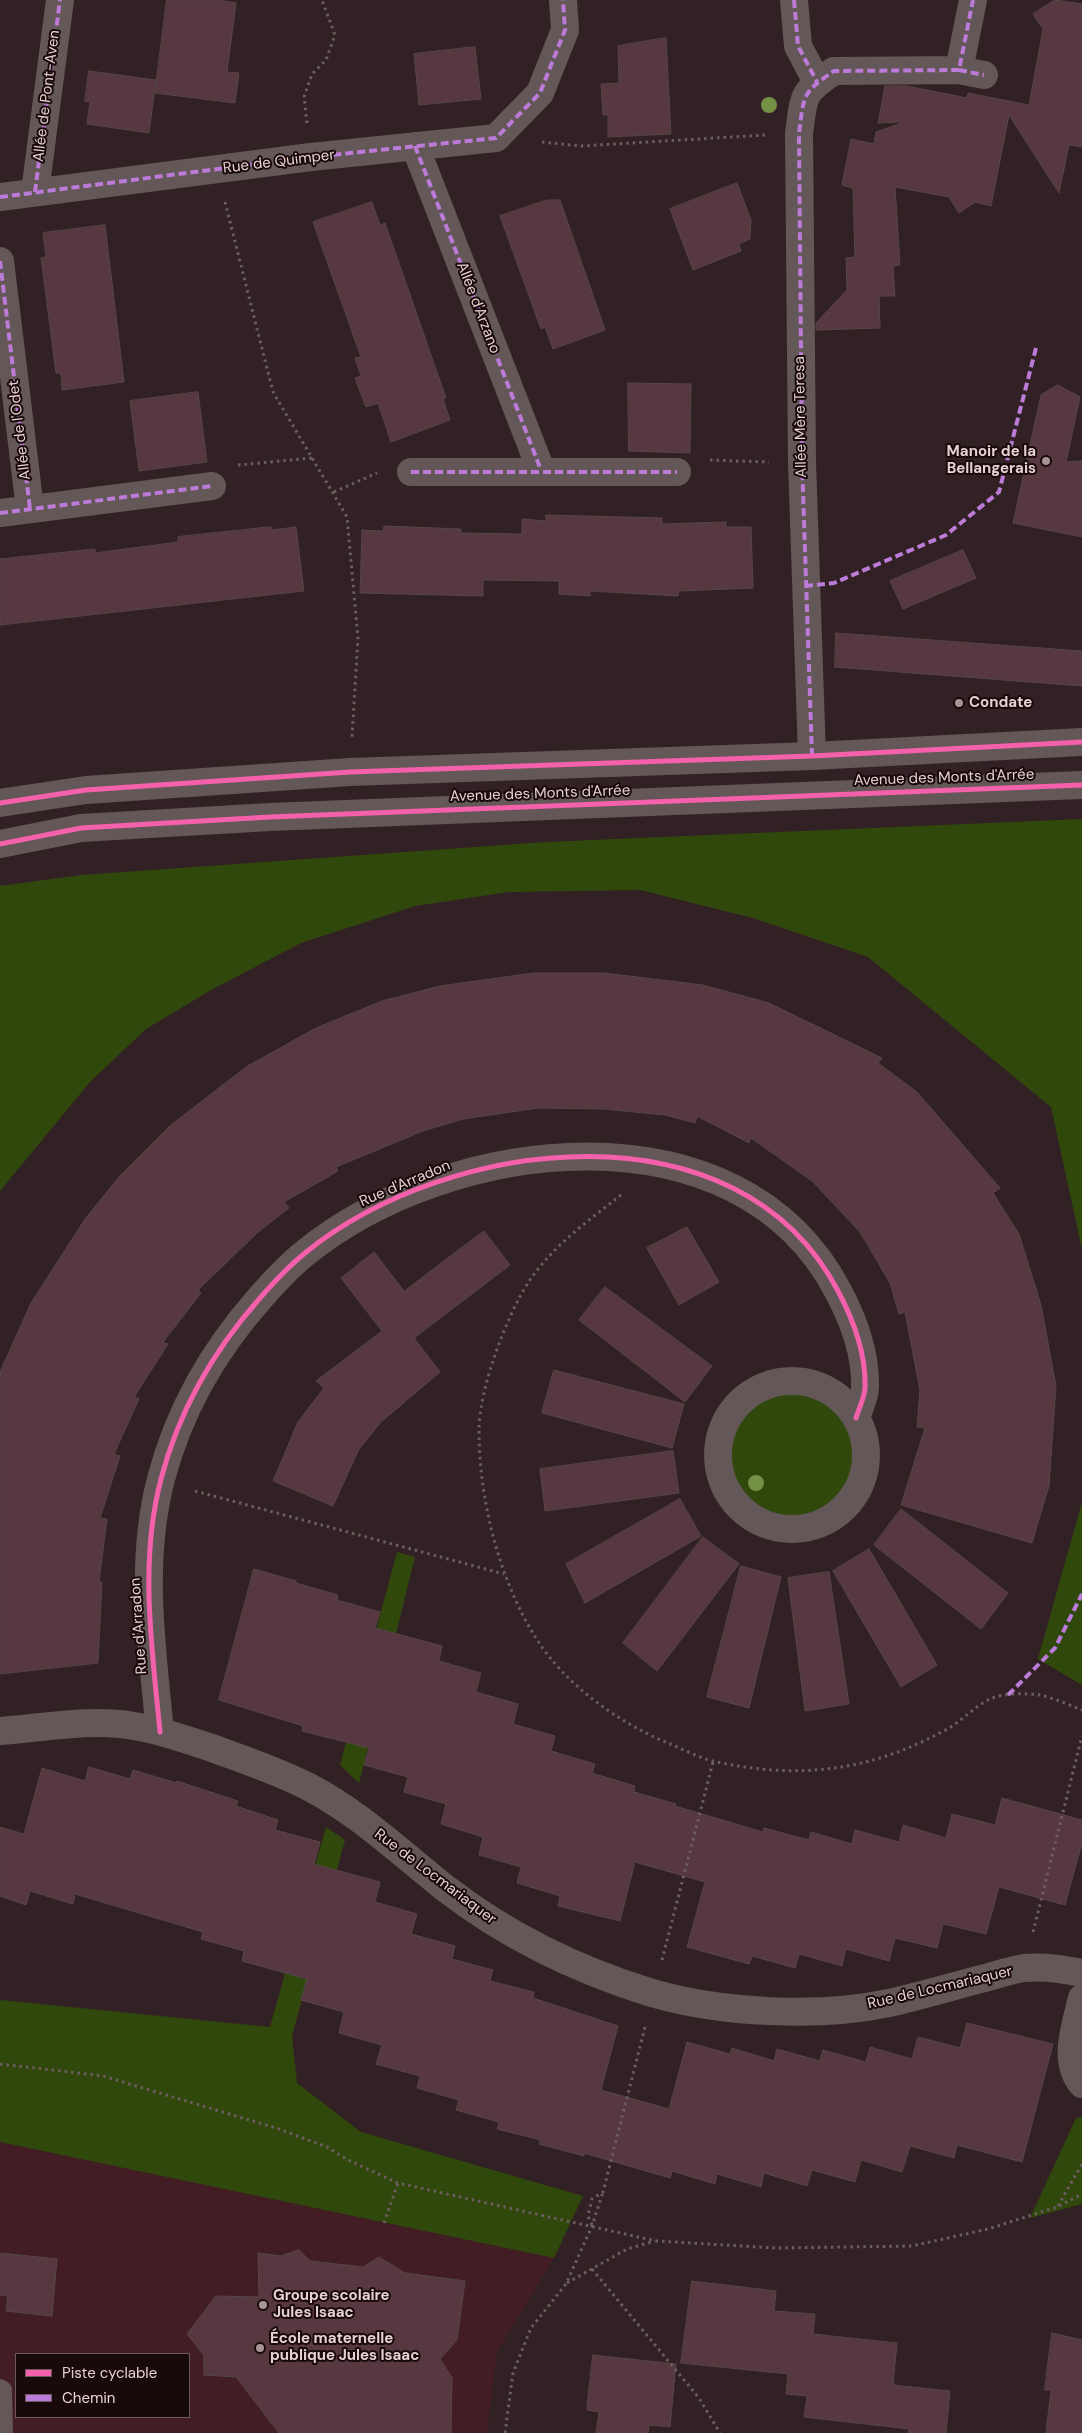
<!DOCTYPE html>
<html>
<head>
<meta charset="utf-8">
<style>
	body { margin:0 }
	#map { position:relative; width:1082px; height:2433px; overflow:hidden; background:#322124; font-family:"DM Sans",sans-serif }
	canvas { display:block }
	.legend { position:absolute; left:15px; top:2353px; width:175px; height:65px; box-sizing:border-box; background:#18090b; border:1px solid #6b595b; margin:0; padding:6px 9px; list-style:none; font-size:15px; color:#e7d0d2 }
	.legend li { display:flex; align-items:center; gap:10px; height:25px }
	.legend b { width:25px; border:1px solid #6b595b }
</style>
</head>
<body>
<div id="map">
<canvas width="1082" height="2433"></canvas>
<ul class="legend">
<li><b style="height:6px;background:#f560ab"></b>Piste cyclable</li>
<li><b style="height:6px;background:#bd7bd9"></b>Chemin</li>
</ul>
</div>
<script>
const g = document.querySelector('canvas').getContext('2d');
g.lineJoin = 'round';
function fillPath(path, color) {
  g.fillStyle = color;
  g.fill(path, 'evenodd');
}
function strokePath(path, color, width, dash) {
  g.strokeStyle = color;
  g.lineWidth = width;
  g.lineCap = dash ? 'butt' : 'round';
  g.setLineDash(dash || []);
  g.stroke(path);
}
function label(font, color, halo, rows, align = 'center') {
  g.font = font + ' "DM Sans",sans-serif';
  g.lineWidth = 4;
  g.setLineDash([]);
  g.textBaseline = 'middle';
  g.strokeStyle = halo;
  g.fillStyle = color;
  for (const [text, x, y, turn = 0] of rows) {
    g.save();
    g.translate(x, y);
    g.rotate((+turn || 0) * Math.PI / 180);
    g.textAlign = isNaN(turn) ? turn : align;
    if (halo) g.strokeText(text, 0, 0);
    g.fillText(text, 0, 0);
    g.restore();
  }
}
fillPath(new Path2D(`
	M 0,2142 L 554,2258 L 497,2352 L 487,2433 L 0,2433 ZM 16,2354 L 189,2354 L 189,2417 L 16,2417 Z`), '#421e24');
fillPath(new Path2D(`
	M 1082,819 L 1082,1249 L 1051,1107 L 868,957 L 753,918 L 640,890 L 509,892 L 415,906 L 301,943 L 211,990 L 146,1029 L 90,1082 L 0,1191 L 0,886 L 82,875 L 546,842 Z
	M718 1455a74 74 0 1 1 148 0a74 74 0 1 1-148 0Z
	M 1082,1502 L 1082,1685 L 1038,1659 Z
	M 397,1552 L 415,1557 L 359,1783 L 340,1765 Z
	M 326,1827 L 345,1840 L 292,2036 L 297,2083 L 361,2132 L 583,2196 L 554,2258 L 0,2142 L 0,2000 L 270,2027 Z
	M 1082,2117 L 1082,2204 L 1030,2218 L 1076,2118 Z`), '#31480c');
const building = new Path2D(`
	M 167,0 L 219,0 L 236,3 L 227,72 L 239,73 L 235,103 L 155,93 Z
	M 1055,0 L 1082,4 L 1082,147 L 1069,145 L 1059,193 L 1009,115 L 991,206 L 975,202 L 959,213 L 949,197 L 895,187 L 900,265 L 893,266 L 895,296 L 879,296 L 880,328 L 816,330 L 816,323 L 847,290 L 846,258 L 855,257 L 853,188 L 842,185 L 851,139 L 874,144 L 876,132 L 899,124 L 899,122 L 878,123 L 885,86 L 907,86 L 967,98 L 968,93 L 1029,105 L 1043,29 L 1033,14 Z
	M 666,38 L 671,134 L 608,137 L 608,115 L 603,115 L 601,84 L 619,83 L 618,46 Z
	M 475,47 L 481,99 L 419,105 L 414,54 Z
	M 89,71 L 156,80 L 149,133 L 87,124 L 90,102 L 85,101 Z
	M 737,183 L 751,220 L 750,239 L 739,244 L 741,251 L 693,270 L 670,209 Z
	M 547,200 L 560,200 L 605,330 L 553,349 L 545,327 L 541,329 L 500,216 Z
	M 372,202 L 380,225 L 385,223 L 446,398 L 443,399 L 450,420 L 391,442 L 378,403 L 366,407 L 355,378 L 361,376 L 355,358 L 361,357 L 313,222 Z
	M 105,225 L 124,382 L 62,390 L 61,373 L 56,373 L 45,288 L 41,258 L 46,257 L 43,233 Z
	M 628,383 L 691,384 L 690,453 L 629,451 Z
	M 1058,385 L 1080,397 L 1066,462 L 1082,461 L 1082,537 L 1013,523 L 1041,395 Z
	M 198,392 L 207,462 L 139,471 L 130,401 Z
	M 546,515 L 662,518 L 662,524 L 726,522 L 726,527 L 751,527 L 753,588 L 679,591 L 678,596 L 590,591 L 590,596 L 559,594 L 559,581 L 483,580 L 483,596 L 360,593 L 362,530 L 383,531 L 384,526 L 461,529 L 461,533 L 522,534 L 522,519 L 546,521 Z
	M 271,527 L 272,530 L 296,527 L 304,591 L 0,625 L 0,559 L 95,549 L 95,553 L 178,542 L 178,537 Z
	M 963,550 L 976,578 L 903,609 L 890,581 Z
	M 836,633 L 1082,651 L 1082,686 L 835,667 Z
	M 534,973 L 604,973 L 703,985 L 769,1003 L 882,1058 L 878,1063 L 917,1092 L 1000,1188 L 993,1193 L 1019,1234 L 1041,1305 L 1056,1386 L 1049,1486 L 1032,1543 L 901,1505 L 925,1428 L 917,1427 L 920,1390 L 905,1312 L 899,1314 L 890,1283 L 860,1232 L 812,1181 L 751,1138 L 749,1143 L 697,1116 L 695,1123 L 665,1115 L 604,1109 L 538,1108 L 463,1119 L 423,1131 L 336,1167 L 338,1171 L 284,1202 L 289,1208 L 257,1233 L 198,1290 L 201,1293 L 163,1342 L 168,1344 L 134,1397 L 139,1399 L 114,1454 L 120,1456 L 100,1518 L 107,1519 L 99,1582 L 102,1582 L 98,1663 L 0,1674 L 0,1372 L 31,1303 L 85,1219 L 119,1177 L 171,1125 L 246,1067 L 316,1028 L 382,1001 L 440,986 Z
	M 687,1227 L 719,1282 L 679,1305 L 647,1248 Z
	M 484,1231 L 510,1265 L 414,1338 L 440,1372 L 381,1422 L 359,1449 L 333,1506 L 273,1481 L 298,1422 L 324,1388 L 316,1381 L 382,1331 L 341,1278 L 374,1252 L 404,1291 Z
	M 605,1287 L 712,1366 L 685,1402 L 579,1320 Z
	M 554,1370 L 684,1404 L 672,1448 L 542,1413 Z
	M 673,1451 L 679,1493 L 545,1511 L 540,1469 Z
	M 680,1499 L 701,1536 L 585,1603 L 566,1564 Z
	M 901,1509 L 1008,1593 L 981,1629 L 874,1545 Z
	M 703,1537 L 739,1564 L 657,1671 L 623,1643 Z
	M 869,1549 L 937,1665 L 901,1687 L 833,1571 Z
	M 741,1566 L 781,1577 L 749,1708 L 707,1697 Z
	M 254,1569 L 296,1581 L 296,1583 L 338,1595 L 337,1600 L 380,1612 L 375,1628 L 442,1646 L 439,1661 L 481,1673 L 476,1692 L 518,1704 L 513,1724 L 555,1736 L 551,1751 L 595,1764 L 592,1773 L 635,1786 L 634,1792 L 676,1804 L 675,1806 L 763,1832 L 764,1828 L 809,1840 L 811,1832 L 852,1844 L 855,1830 L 899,1842 L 903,1825 L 946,1838 L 952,1814 L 995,1825 L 1002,1798 L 1082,1820 L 1082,1843 L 1065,1905 L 999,1887 L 986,1934 L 943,1924 L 937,1948 L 895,1938 L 889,1961 L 846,1949 L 842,1966 L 799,1954 L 795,1968 L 752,1956 L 749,1964 L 687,1947 L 705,1882 L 635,1862 L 620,1921 L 558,1906 L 560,1896 L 517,1883 L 521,1867 L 479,1855 L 483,1837 L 441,1824 L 446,1804 L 404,1792 L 408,1777 L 364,1765 L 369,1748 L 302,1731 L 303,1726 L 219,1700 Z
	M 829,1572 L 849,1704 L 805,1711 L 788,1578 Z
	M 89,1767 L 130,1779 L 133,1770 L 177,1783 L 177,1781 L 238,1801 L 236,1806 L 278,1820 L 275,1830 L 320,1842 L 314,1864 L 380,1882 L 375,1902 L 417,1914 L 411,1934 L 455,1946 L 452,1959 L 493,1970 L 490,1981 L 534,1992 L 533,1998 L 618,2026 L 601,2090 L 669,2109 L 687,2042 L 730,2054 L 732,2048 L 774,2061 L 777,2049 L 820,2061 L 823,2050 L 866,2062 L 870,2047 L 912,2059 L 918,2037 L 960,2048 L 967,2023 L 1053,2044 L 1022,2162 L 957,2145 L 954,2158 L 910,2146 L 902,2172 L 861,2160 L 855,2182 L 812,2170 L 807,2186 L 764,2173 L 761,2187 L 717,2174 L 715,2184 L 672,2171 L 670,2178 L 584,2153 L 584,2156 L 539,2144 L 541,2140 L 497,2129 L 499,2122 L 456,2110 L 459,2100 L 417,2088 L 420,2076 L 376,2064 L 382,2045 L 339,2033 L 344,2012 L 301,2000 L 307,1979 L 242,1961 L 244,1951 L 201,1939 L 203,1932 L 75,1894 L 73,1904 L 30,1891 L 26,1905 L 0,1896 L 0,1827 L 24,1834 L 42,1768 L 85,1781 Z
	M 299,2250 L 310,2261 L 363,2267 L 379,2257 L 405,2273 L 465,2281 L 457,2340 L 440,2359 L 452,2378 L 451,2433 L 279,2433 L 236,2377 L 204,2375 L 204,2355 L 187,2334 L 216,2296 L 259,2297 L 258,2253 L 281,2256 Z
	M 0,2253 L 57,2259 L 52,2316 L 6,2311 L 8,2296 L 0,2295 Z
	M 692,2281 L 776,2291 L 774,2311 L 815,2314 L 813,2334 L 897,2343 L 893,2385 L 950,2391 L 946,2433 L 908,2433 L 909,2429 L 804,2417 L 807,2396 L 786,2394 L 788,2374 L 681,2363 Z
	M 1052,2333 L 1082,2340 L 1082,2433 L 1046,2433 L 1051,2390 L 1045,2390 Z
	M 593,2355 L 676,2364 L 670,2427 L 649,2425 L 648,2433 L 596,2433 L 599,2412 L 587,2410 Z`);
fillPath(building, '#573841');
strokePath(building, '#554648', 1);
strokePath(new Path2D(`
	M 307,123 L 304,97 L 312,74 L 326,60 L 335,35 L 322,0
	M 542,142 L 581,146 L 765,135
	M 225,202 L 273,392 L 347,517 L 358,638 L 352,737
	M 710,460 L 769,462
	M 238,465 L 312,458
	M 334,492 L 377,473
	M 621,1195 C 588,1221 551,1247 528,1283 C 506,1317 479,1390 479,1430 C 479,1499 499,1580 536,1638 C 565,1685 619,1723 670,1744 C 685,1750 701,1759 717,1762 C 781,1776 842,1774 903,1750 C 918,1744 935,1736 949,1728 C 963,1720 975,1706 990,1699 C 1003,1693 1025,1693 1040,1695 C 1054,1698 1069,1705 1082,1710
	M 195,1491 L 504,1574
	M 1033,1932 L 1082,1736
	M 662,1960 L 713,1762
	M 0,2064 L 103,2076 L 276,2128 L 327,2147 L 348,2160 L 398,2183 L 656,2241 L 776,2248 L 912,2246 L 988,2229 L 1057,2207 L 1082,2194
	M 1058,2206 L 1082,2164
	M 384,2223 L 398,2183
	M 592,2225 L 588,2216 L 592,2199 L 603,2192 L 645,2027
	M 592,2269 L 699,2398 L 720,2433
	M 567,2283 L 627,2249 L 655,2241
	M 505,2433 L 513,2373 L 531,2328 L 566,2284 L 592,2226 L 603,2192`), '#6c5e60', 3, [2.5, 4]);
strokePath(new Path2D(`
	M 0,2388 L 3,2390 L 4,2433`), '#645758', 18);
strokePath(new Path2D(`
	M 794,0 L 798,46 L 817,82
	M 959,70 L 984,75
	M 415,146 L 541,470
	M 35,192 L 60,0
	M 0,197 L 311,157 L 496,138 L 540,93 L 565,30 L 563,0
	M 0,261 L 30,509
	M 411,472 L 677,472
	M 0,513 L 212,486
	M 812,756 L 802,462 L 799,134 C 804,96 801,93 834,71 L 959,70 L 973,0
	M718 1455a74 74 0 1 1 148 0a74 74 0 1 1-148 0Z
	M 0,1731 C 43,1728 91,1718 134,1726 C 160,1730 187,1740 212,1748 C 245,1760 278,1771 309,1787 C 359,1813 401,1853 445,1888 C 507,1936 577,1970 652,1993 C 721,2013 818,2018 889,2003 C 921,1996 953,1986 985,1978 C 997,1975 1011,1970 1024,1968 C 1044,1966 1063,1969 1082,1973
	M 160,1732 C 152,1647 139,1563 161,1479 C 179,1410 213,1351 260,1298 C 274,1282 289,1266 305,1253 C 449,1136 738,1100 838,1291 C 854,1321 866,1353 865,1387 C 865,1397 859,1408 856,1418
	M 1082,1998 C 1076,2025 1062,2060 1082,2084`), '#645758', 28);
strokePath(new Path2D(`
	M 0,803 L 86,790 L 350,772 L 812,756 L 1082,742
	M 0,844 L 81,828 L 270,817 L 1082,785`), '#645758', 28);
strokePath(new Path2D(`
	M 794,0 L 798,46 L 817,82
	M 959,70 L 984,75
	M 415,146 L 541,470
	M 35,192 L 60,0
	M 0,197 L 311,157 L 496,138 L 540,93 L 565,30 L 563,0
	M 0,261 L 30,509
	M 411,472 L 677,472
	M 0,513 L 212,486
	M 805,586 L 834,583 L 946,535 L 999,492 L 1036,348
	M 812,756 L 802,462 L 799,134 C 804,96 801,93 834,71 L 959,70 L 973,0
	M 1008,1695 L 1055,1648 L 1082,1594`), '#bd7bd9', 4, [8, 4]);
strokePath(new Path2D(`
	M 0,803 L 86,790 L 350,772 L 812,756 L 1082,742
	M 0,844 L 81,828 L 270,817 L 1082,785
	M 160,1732 C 152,1647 139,1563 161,1479 C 179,1410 213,1351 260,1298 C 274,1282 289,1266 305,1253 C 449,1136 738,1100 838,1291 C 854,1321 866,1353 865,1387 C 865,1397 859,1408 856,1418`), '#f560ab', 5);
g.fillStyle = '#759146';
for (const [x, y] of [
	[769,105],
	[756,1483]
]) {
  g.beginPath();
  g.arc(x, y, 8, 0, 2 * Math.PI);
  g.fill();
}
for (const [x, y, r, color] of [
	[1046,461,5,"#a89395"],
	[959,703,5,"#a89395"],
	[263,2305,5,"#a89395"],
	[260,2348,5,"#a89395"]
]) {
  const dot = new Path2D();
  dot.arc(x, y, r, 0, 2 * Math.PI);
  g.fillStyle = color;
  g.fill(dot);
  strokePath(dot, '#18090b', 2);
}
label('15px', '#e7d0d2', '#18090b', [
	["Allée de Pont-Aven",47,96,-83],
	["Rue de Quimper",279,162,-7],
	["Allée d'Arzano",478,308,69],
	["Allée Mère Teresa",801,417,-91],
	["Allée de l'Odet",20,430,-97],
	["Avenue des Monts d'Arrée",944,778,-2],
	["Avenue des Monts d'Arrée",540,794,-2],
	["Rue d'Arradon",405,1184,-23],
	["Rue d'Arradon",139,1626,-94],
	["Rue de Locmariaquer",435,1877,37],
	["Rue de Locmariaquer",940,1988,-13]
]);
label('bold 15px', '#e7d0d2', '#18090b', [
	["Manoir de la",1036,452,"right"],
	["Bellangerais",1036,469,"right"],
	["Condate",969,703],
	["Groupe scolaire",273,2296],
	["Jules Isaac",273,2313],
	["École maternelle",270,2339],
	["publique Jules Isaac",270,2356]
], 'left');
</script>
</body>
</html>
